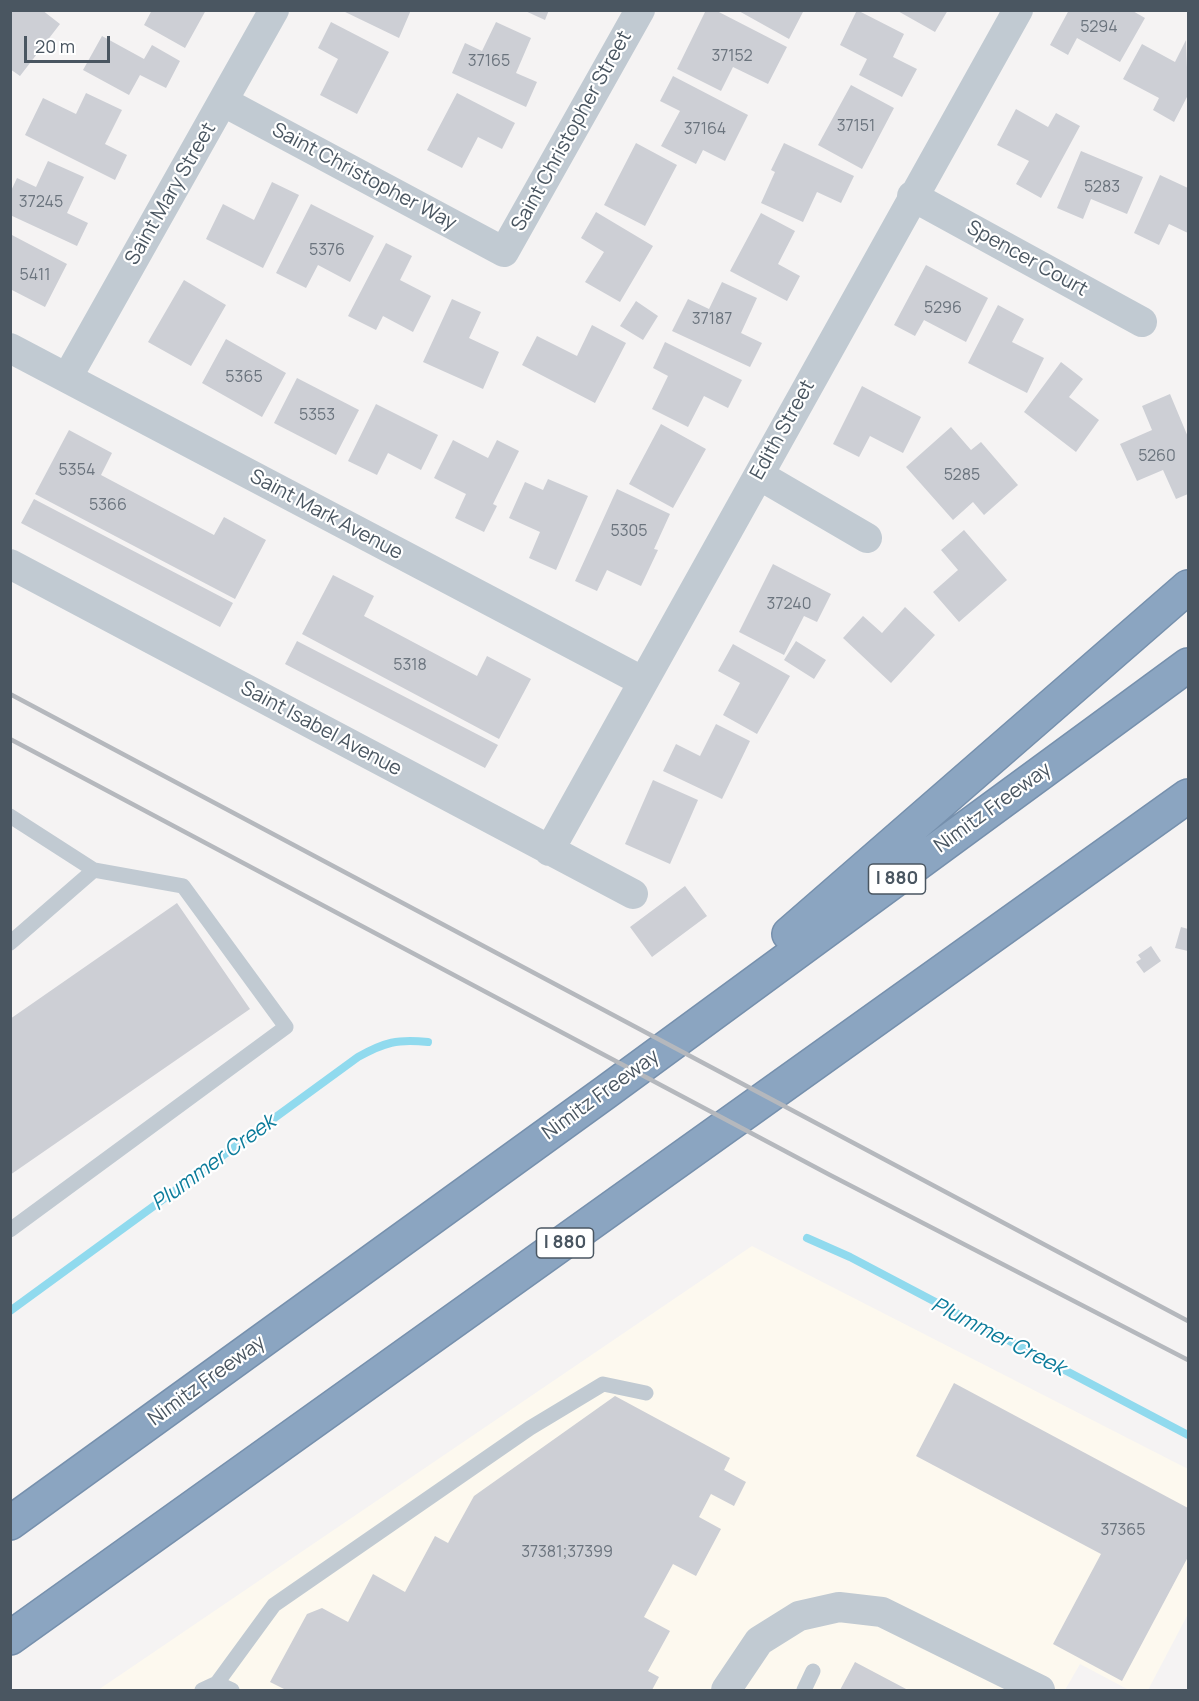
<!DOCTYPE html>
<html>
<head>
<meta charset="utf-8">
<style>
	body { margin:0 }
	#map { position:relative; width:1199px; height:1701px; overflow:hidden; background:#f5f3f3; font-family:Manrope,sans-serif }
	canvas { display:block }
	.frame { position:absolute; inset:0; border:12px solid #4a5661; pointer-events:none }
	.scale { position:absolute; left:24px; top:36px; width:86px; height:27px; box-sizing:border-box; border:3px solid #4a5661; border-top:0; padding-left:8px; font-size:18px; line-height:21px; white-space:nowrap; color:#4a5661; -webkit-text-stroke:4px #fff; paint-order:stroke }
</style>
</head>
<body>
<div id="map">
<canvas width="1199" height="1701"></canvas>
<div class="frame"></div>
<div class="scale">20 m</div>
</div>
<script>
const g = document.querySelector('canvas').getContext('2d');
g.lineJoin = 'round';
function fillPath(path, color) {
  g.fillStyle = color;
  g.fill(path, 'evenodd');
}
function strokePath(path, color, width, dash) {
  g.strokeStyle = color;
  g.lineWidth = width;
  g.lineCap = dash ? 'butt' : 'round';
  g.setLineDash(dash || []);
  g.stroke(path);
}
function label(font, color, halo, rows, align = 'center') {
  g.font = font + ' Manrope,sans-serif';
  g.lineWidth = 4.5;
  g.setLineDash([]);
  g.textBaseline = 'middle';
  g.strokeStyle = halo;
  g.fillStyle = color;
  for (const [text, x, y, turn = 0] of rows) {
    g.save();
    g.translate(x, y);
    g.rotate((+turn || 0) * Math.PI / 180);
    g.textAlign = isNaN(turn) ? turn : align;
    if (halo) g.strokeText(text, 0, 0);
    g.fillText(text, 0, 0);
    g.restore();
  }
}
fillPath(new Path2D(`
	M 752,1246 L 1188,1469 L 1188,1614 L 1148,1690 L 1129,1690 L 1080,1664 L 1065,1690 L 98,1690 Z`), '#fdf9ef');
strokePath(new Path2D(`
	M 807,1238 L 850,1257 L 1188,1435
	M 10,1311 L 358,1057 C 385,1042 397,1039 428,1042`), '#90daee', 8);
fillPath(new Path2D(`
	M 10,10 L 42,10 L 60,24 L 20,76 L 10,69 Z
	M 152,10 L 206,10 L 185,48 L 144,25 Z
	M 341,10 L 411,10 L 399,38 Z
	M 523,10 L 549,10 L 545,20 Z
	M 706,10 L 715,10 L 787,47 L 768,84 L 733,67 L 721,91 L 677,69 Z
	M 737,10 L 804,10 L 789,39 Z
	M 857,10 L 904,34 L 893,57 L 917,69 L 902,97 L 859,75 L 867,59 L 840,45 Z
	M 896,10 L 948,10 L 935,32 Z
	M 1069,10 L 1131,10 L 1145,18 L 1120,62 L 1077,38 L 1068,55 L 1050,45 Z
	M 331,22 L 389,52 L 357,114 L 320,95 L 338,59 L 318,48 Z
	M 496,22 L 531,38 L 516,73 L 537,82 L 526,107 L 452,73 L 465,43 L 482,51 Z
	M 102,36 L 144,59 L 152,45 L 180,61 L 166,88 L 140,75 L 129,95 L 83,70 Z
	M 1186,40 L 1188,95 L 1174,122 L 1153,110 L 1159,98 L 1123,79 L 1142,44 L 1175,62 Z
	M 673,76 L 748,115 L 725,161 L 703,150 L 696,164 L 661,146 L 680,111 L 660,101 Z
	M 851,85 L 894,108 L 862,169 L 818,145 Z
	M 86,93 L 122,110 L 105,144 L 127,155 L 115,180 L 25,135 L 43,98 L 76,114 Z
	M 457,93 L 515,123 L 502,149 L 478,137 L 462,168 L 427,150 Z
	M 1016,109 L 1048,127 L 1056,113 L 1080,126 L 1041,198 L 1016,184 L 1029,161 L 997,145 Z
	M 636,143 L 677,165 L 645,226 L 604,205 Z
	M 784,143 L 854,176 L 841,203 L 817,192 L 803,222 L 761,203 L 775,172 L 771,170 Z
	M 1081,151 L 1143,177 L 1127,214 L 1091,199 L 1083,219 L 1057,208 Z
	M 48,161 L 84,177 L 67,213 L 88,223 L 77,246 L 10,215 L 10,193 L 17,178 L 36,187 Z
	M 1160,175 L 1188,188 L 1188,233 L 1169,224 L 1159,245 L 1134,233 Z
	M 272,182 L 299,195 L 263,268 L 206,239 L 223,204 L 254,220 Z
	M 311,204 L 374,236 L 350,282 L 318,265 L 306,288 L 276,273 Z
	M 596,212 L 653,246 L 620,302 L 585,282 L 604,252 L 581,238 Z
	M 761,213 L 795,231 L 778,264 L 800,276 L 787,301 L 730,271 Z
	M 10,234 L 67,264 L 45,307 L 10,289 Z
	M 386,243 L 412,256 L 400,280 L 431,296 L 413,332 L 383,316 L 376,330 L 348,316 Z
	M 926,265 L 988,298 L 966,342 L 924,320 L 915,336 L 894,325 Z
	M 184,280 L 226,305 L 191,366 L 148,342 Z
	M 722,282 L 757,298 L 741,333 L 762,343 L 750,367 L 672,331 L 688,299 L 709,309 Z
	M 452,299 L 481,312 L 469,338 L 499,352 L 483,389 L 423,362 Z
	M 636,301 L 658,316 L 643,340 L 620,326 Z
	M 998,305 L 1024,319 L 1012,342 L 1044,358 L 1027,393 L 968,363 Z
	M 592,325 L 626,343 L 595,403 L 522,365 L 537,336 L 577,356 Z
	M 226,339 L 286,373 L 262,417 L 202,383 Z
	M 665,342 L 742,380 L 728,408 L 704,396 L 688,427 L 652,409 L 668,376 L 653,368 Z
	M 1061,362 L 1083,379 L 1069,397 L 1099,420 L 1076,452 L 1024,412 Z
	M 297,378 L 359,410 L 336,455 L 274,423 Z
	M 862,386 L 921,417 L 903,453 L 870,436 L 859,457 L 833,444 Z
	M 1170,394 L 1188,437 L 1188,494 L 1176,499 L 1163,470 L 1137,481 L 1120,444 L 1152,430 L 1142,406 Z
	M 376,404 L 438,435 L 421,470 L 388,453 L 377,475 L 348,461 Z
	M 661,424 L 706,449 L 673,508 L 629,484 Z
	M 951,427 L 971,450 L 981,442 L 1018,485 L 984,515 L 973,502 L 953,520 L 906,467 Z
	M 69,430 L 112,453 L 101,475 L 214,535 L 224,517 L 266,540 L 235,599 L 35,494 Z
	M 453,440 L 488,458 L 497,440 L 519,451 L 493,504 L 497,506 L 484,532 L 455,518 L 466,494 L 434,478 Z
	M 548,479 L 588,496 L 556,570 L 529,558 L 540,532 L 509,518 L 525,482 L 543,490 Z
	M 617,489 L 670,514 L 654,549 L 658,550 L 641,586 L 607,570 L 597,591 L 575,581 Z
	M 34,499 L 233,603 L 220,627 L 21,523 Z
	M 964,530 L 1007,580 L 959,622 L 933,592 L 958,570 L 941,550 Z
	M 773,564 L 831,594 L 817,622 L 804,616 L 784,655 L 739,632 Z
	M 333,575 L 374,596 L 364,616 L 477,676 L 487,656 L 531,679 L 499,739 L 302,634 Z
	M 905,607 L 935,635 L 891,683 L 843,638 L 863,616 L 882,633 Z
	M 297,641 L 498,745 L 485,768 L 285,664 Z
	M 796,641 L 826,660 L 814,679 L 784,660 Z
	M 733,644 L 790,676 L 757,734 L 723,715 L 740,683 L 718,671 Z
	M 716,724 L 750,741 L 722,799 L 663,771 L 676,744 L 700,756 Z
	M 653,780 L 698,800 L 670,864 L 625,844 Z
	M 685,886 L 707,916 L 652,957 L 630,927 Z
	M 177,903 L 250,1009 L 10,1175 L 10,1019 Z
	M 1181,927 L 1188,929 L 1188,951 L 1175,948 Z
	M 1151,946 L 1161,961 L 1144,973 L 1136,962 L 1141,959 L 1138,955 Z
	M 954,1383 L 1188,1508 L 1188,1557 L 1122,1681 L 1053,1644 L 1101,1554 L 916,1456 Z
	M 615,1396 L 730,1458 L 724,1470 L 746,1482 L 734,1506 L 711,1494 L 699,1517 L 721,1529 L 696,1576 L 673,1564 L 644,1617 L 670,1631 L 648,1671 L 659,1677 L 652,1690 L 286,1690 L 270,1682 L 307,1614 L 322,1608 L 348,1622 L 373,1574 L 405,1592 L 435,1536 L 448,1543 L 474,1496 Z
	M 855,1662 L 908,1690 L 840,1690 Z`), '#cdcfd5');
const highway = new Path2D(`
	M 789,934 L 1188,587
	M 10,1523 L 606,1092 L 1188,665
	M 10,1638 L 1188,796`);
strokePath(highway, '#7690ad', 36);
strokePath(new Path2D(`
	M 10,816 L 94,870 L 183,886 L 286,1027 L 10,1230
	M 10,943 L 94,870
	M 217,1683 L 274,1605 L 530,1428 L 603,1384 L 646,1393
	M 202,1690 L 217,1683 L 232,1690
	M 804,1690 L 813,1671`), '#c1cad2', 15);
strokePath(new Path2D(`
	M 224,102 L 504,252 L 640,10
	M 912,196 L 1142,322
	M 10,348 L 642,681
	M 67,378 L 274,10
	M 759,475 L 867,538
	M 10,564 L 633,894
	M 549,851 L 1018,10
	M 726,1690 L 759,1641 L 799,1616 L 839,1607 L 882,1612 L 1040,1690`), '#c1cad2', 30);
strokePath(highway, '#8ba5c1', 33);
strokePath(new Path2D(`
	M 10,694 L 1188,1321
	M 10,739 L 830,1175 L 1188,1360`), '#b5b8bd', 4.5);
label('16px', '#6b747e', null, [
	["5294",1099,28],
	["37152",732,57],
	["37165",489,62],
	["37151",856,127],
	["37164",705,130],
	["5283",1102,188],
	["37245",41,203],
	["5376",327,251],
	["5411",35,276],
	["5296",943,309],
	["37187",712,320],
	["5365",244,378],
	["5353",317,416],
	["5260",1157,457],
	["5354",77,471],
	["5285",962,476],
	["5366",108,506],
	["5305",629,532],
	["37240",789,605],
	["5318",410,666],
	["37365",1123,1531],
	["37381;37399",567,1553]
]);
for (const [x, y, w] of [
	[897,879,57],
	[565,1243,57]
]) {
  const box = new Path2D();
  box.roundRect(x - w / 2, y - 15, w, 30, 4.5);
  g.fillStyle = '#fff';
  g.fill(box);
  strokePath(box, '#4a5661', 1.5);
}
label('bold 18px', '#4a5661', null, [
	["I 880",897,879],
	["I 880",565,1243]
]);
label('20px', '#4a5661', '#fff', [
	["Saint Christopher Street",572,131,-61],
	["Saint Christopher Way",364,177,28],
	["Saint Mary Street",171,194,-60],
	["Spencer Court",1027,259,29],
	["Edith Street",783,430,-61],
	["Saint Mark Avenue",326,515,28],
	["Saint Isabel Avenue",321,729,28],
	["Nimitz Freeway",993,808,-36],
	["Nimitz Freeway",601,1095,-36],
	["Nimitz Freeway",207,1381,-36]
]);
label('italic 21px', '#0c7c9b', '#fff', [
	["Plummer Creek",214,1163,-36],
	["Plummer Creek",998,1337,27]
]);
</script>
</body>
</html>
